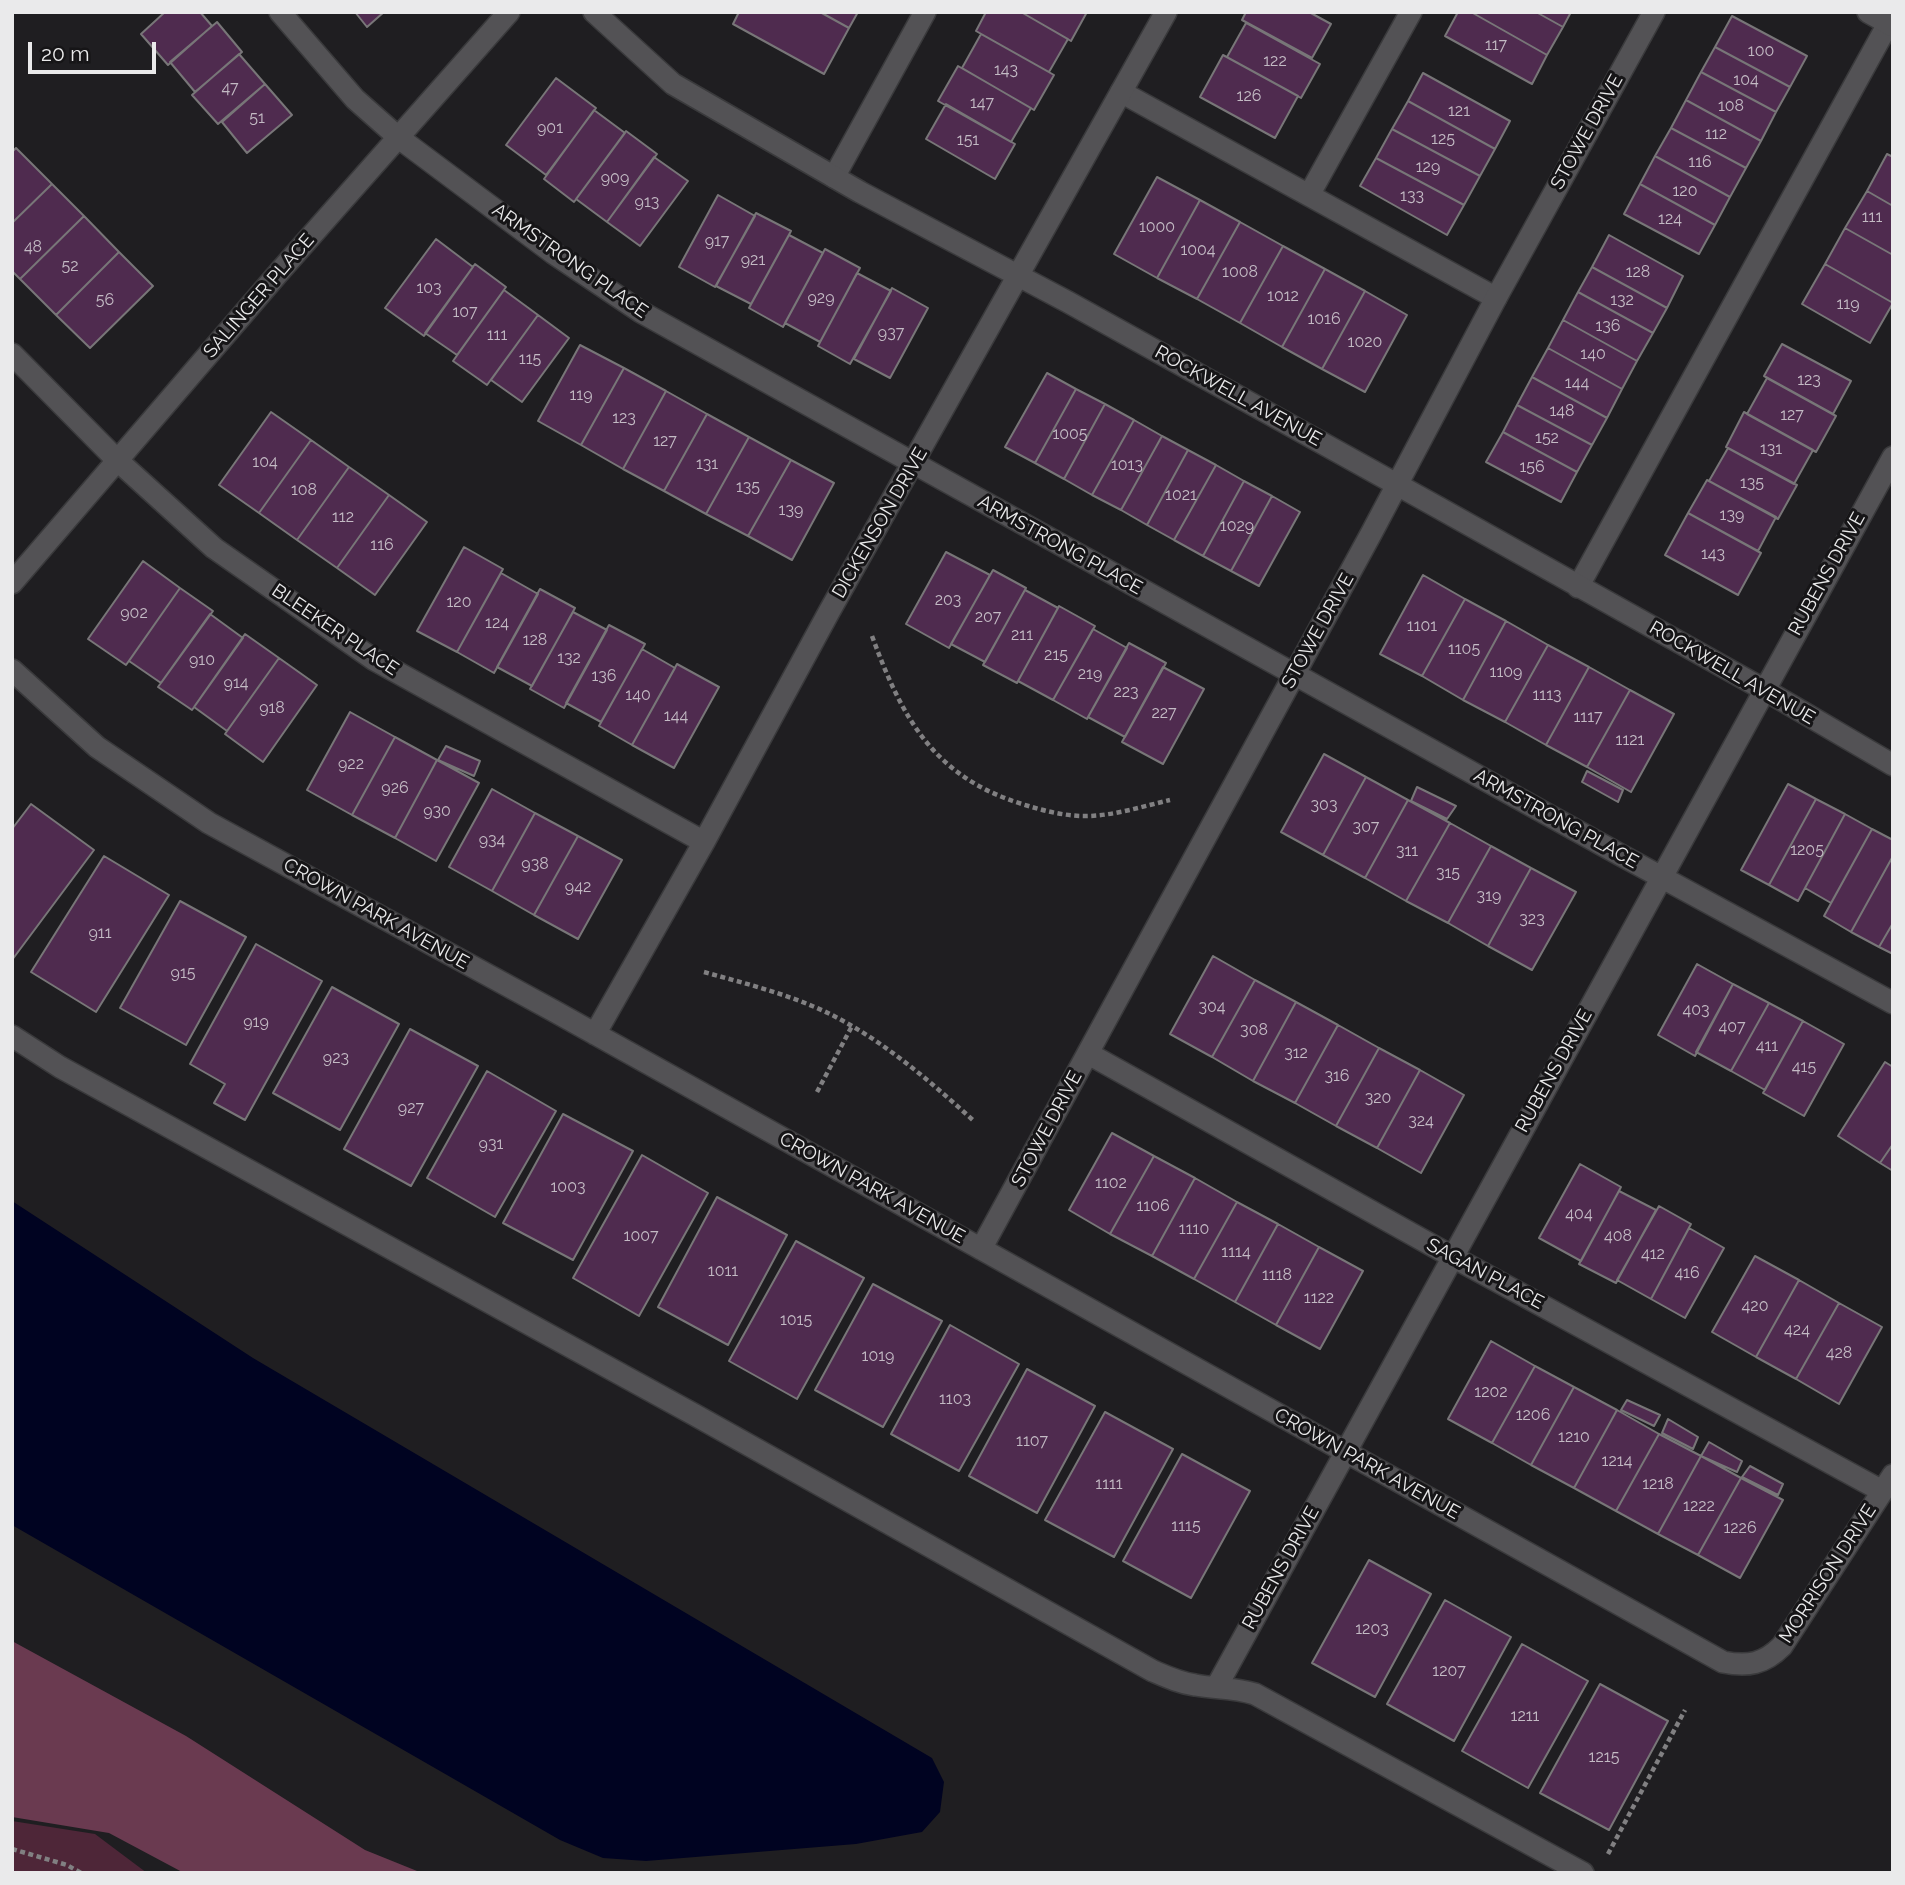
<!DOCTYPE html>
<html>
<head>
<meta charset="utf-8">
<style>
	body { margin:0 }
	#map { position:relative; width:1905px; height:1885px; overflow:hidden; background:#1f1e21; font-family:Raleway,sans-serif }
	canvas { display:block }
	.frame { position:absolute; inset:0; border:14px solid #eaeaeb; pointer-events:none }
	.scale { position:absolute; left:28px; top:42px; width:128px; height:32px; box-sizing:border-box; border:4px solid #eaeaeb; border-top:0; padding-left:9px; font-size:21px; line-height:24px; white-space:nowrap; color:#eaeaeb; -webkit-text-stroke:5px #161517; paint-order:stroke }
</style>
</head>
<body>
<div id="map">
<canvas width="1905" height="1885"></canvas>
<div class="frame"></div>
<div class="scale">20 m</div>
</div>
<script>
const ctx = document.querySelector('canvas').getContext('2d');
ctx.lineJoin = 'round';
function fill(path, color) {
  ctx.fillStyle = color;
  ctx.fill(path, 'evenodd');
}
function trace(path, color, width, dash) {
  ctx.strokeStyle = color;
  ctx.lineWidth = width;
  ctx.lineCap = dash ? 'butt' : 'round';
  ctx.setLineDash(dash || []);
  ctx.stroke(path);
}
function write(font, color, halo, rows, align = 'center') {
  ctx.font = font + ' Raleway,sans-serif';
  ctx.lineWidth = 6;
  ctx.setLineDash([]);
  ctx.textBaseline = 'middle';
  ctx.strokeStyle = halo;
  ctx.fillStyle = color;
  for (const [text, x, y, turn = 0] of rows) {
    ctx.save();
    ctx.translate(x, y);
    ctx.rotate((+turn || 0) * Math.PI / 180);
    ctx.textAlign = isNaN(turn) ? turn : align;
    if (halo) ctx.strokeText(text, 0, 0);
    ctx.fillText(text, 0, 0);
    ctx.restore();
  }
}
const green = new Path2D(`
	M 12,1821 L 95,1834 L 147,1873 L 12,1873 Z`);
const forest = new Path2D(`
	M 12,1641 L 186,1736 L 365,1850 L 422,1873 L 184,1873 L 109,1833 L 12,1817 Z`);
const water = new Path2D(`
	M 12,1201 L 253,1358 L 932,1758 L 944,1782 L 940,1812 L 922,1832 L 856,1844 L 646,1861 L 603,1858 L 560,1840 L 12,1525 Z`);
const building = new Path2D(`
	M 165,12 L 200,12 L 212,26 L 168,65 L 141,34 Z
	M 355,12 L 384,12 L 367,27 Z
	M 739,12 L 820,12 L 849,28 L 824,74 L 733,24 Z
	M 820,12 L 858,12 L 849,28 Z
	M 986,12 L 1021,12 L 1068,39 L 1049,72 L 976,31 Z
	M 1021,12 L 1087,12 L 1071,41 Z
	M 1246,12 L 1309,12 L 1331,24 L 1312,58 L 1242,20 Z
	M 1458,12 L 1471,12 L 1547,55 L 1532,84 L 1445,36 Z
	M 1471,12 L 1536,12 L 1563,27 L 1547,55 Z
	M 1536,12 L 1571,12 L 1563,27 Z
	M 1732,16 L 1807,56 L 1790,87 L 1715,47 Z
	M 217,22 L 242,52 L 195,92 L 170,62 Z
	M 1246,23 L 1320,64 L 1301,98 L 1227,57 Z
	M 981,34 L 1054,75 L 1034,110 L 962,68 Z
	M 1715,47 L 1790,87 L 1776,112 L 1701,72 Z
	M 239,54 L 265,84 L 218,124 L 192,95 Z
	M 1223,55 L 1298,96 L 1275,138 L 1200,97 Z
	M 958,66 L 1031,108 L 1011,142 L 938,101 Z
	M 1701,72 L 1776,112 L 1761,141 L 1686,100 Z
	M 1423,73 L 1510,121 L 1495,149 L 1408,101 Z
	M 556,78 L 596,108 L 546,175 L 506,145 Z
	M 265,84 L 292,115 L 247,153 L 222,122 Z
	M 1686,100 L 1761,141 L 1746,168 L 1671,128 Z
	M 1408,101 L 1495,149 L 1480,176 L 1392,129 Z
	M 946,104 L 1015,144 L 995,179 L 926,139 Z
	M 594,110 L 625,133 L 574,202 L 544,179 Z
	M 1671,128 L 1746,168 L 1730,197 L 1655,156 Z
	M 1392,129 L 1480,176 L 1464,205 L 1376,158 Z
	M 626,131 L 657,154 L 607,222 L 576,199 Z
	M 16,148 L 52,184 L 12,223 L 12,152 Z
	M 1887,154 L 1893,157 L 1893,206 L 1867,191 Z
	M 1655,156 L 1730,197 L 1715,225 L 1640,184 Z
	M 654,157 L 688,181 L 640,246 L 607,222 Z
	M 1376,158 L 1464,205 L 1447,235 L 1360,186 Z
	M 1157,177 L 1200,200 L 1157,278 L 1114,254 Z
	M 52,184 L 84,216 L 20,279 L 12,271 L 12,223 Z
	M 1640,184 L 1715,225 L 1699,254 L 1624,214 Z
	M 1867,191 L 1893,206 L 1893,255 L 1845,228 Z
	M 718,195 L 755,216 L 715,287 L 679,267 Z
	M 1200,200 L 1240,222 L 1197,299 L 1157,278 Z
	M 756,213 L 791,231 L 751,304 L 716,286 Z
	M 84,216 L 119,252 L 56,315 L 20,279 Z
	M 1240,222 L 1283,246 L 1240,323 L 1197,299 Z
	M 1845,228 L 1893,255 L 1893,303 L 1825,264 Z
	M 789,235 L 823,253 L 783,327 L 749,308 Z
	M 1609,235 L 1683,276 L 1667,308 L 1592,267 Z
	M 436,239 L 473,267 L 424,336 L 385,308 Z
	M 1283,246 L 1325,269 L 1282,347 L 1240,323 Z
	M 825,249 L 860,268 L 820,342 L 785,323 Z
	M 119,252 L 153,286 L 90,348 L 56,315 Z
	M 475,264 L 506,287 L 457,355 L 425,333 Z
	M 1825,264 L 1893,303 L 1870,343 L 1802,304 Z
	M 1592,267 L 1667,308 L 1653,333 L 1578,292 Z
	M 1325,269 L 1365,291 L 1322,369 L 1282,347 Z
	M 857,273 L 891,291 L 850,364 L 818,346 Z
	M 892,288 L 928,308 L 890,378 L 854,359 Z
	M 504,290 L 538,315 L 487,385 L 453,361 Z
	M 1365,291 L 1407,315 L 1365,392 L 1322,369 Z
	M 1578,292 L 1653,333 L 1637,361 L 1563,320 Z
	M 538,315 L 569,338 L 522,402 L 491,380 Z
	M 1563,320 L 1637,361 L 1622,389 L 1548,348 Z
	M 1782,344 L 1851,381 L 1833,414 L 1764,376 Z
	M 580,345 L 624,368 L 581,445 L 538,421 Z
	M 1548,348 L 1622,389 L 1607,418 L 1532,377 Z
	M 624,368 L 666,391 L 623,469 L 581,445 Z
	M 1047,373 L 1076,389 L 1035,463 L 1005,447 Z
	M 1532,377 L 1607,418 L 1592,445 L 1517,405 Z
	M 1767,378 L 1836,416 L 1816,452 L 1747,414 Z
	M 1076,389 L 1105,404 L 1064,479 L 1035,463 Z
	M 666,391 L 707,414 L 664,491 L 623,469 Z
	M 1105,404 L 1134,420 L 1092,495 L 1064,479 Z
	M 1517,405 L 1592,445 L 1577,472 L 1503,432 Z
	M 271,412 L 311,440 L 259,513 L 219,485 Z
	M 1744,412 L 1813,450 L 1794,484 L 1726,447 Z
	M 707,414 L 749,437 L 706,514 L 664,491 Z
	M 1134,420 L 1162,436 L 1121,510 L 1092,495 Z
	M 1503,432 L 1577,472 L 1561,502 L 1486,462 Z
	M 1162,436 L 1188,450 L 1147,525 L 1121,510 Z
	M 749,437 L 791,460 L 748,536 L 706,514 Z
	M 311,440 L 349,467 L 297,540 L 259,513 Z
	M 1728,448 L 1797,485 L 1778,519 L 1709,481 Z
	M 1188,450 L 1216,465 L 1174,540 L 1147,525 Z
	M 791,460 L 834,483 L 792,560 L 748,536 Z
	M 1216,465 L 1244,481 L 1203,556 L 1174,540 Z
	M 349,467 L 389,495 L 337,568 L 297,540 Z
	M 1707,480 L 1776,517 L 1758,551 L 1688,513 Z
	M 1244,481 L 1272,496 L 1231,571 L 1203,556 Z
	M 389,495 L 427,522 L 375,595 L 337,568 Z
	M 1272,496 L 1300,512 L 1259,586 L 1231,571 Z
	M 1688,513 L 1761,553 L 1738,595 L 1665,555 Z
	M 464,547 L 503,569 L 457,652 L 417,631 Z
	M 946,552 L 990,575 L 949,648 L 906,624 Z
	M 143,561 L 180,588 L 126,665 L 88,639 Z
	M 993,570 L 1026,588 L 985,662 L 951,644 Z
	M 501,573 L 538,594 L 494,673 L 457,652 Z
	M 1423,575 L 1465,599 L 1422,676 L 1380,654 Z
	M 180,588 L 213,611 L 161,683 L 129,661 Z
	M 540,589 L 575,608 L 532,686 L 497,667 Z
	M 1025,590 L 1058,608 L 1017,683 L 983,665 Z
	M 1465,599 L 1506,621 L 1463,700 L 1422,676 Z
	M 1059,606 L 1095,626 L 1053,700 L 1018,681 Z
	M 573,612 L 607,630 L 564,708 L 530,689 Z
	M 210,614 L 243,638 L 192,710 L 158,687 Z
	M 1506,621 L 1548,645 L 1505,722 L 1463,700 Z
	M 609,625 L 645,644 L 601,722 L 566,703 Z
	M 1093,629 L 1127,648 L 1087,719 L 1053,700 Z
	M 245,634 L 279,658 L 227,731 L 194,707 Z
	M 1129,643 L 1166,663 L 1125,737 L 1088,717 Z
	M 1548,645 L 1589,667 L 1546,745 L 1505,722 Z
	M 642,649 L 675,668 L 632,745 L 599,726 Z
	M 279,658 L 317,685 L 263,762 L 225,734 Z
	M 677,664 L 719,687 L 674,768 L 632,745 Z
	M 1163,667 L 1204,689 L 1163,764 L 1122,742 Z
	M 1589,667 L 1630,690 L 1587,767 L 1546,745 Z
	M 1630,690 L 1674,714 L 1631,792 L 1587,767 Z
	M 350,712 L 395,737 L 352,815 L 307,790 Z
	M 395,737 L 437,760 L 395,838 L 352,815 Z
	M 446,746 L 480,761 L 474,776 L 438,760 Z
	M 1324,754 L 1366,777 L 1323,855 L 1281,832 Z
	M 437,760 L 479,783 L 436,861 L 395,838 Z
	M 1587,771 L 1623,790 L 1618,802 L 1582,782 Z
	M 1366,777 L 1408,800 L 1365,878 L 1323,855 Z
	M 1788,784 L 1816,799 L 1769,885 L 1741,870 Z
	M 1417,787 L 1456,806 L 1447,819 L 1411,801 Z
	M 492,789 L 535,813 L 492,891 L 449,867 Z
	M 1816,799 L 1845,814 L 1798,901 L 1769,885 Z
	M 1408,800 L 1450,823 L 1406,901 L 1365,878 Z
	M 31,804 L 94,850 L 12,960 L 12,829 Z
	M 535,813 L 578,836 L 534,915 L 492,891 Z
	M 1845,814 L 1872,829 L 1831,903 L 1805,888 Z
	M 1450,823 L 1491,846 L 1448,923 L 1406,901 Z
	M 1872,829 L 1893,840 L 1893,856 L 1851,932 L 1824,916 Z
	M 578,836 L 622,860 L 578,939 L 534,915 Z
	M 1491,846 L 1531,868 L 1488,946 L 1448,923 Z
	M 104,856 L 169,895 L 96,1012 L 31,972 Z
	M 1893,856 L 1893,923 L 1879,947 L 1851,932 Z
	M 1531,868 L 1576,892 L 1532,970 L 1488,946 Z
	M 180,901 L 246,937 L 186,1045 L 120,1008 Z
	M 1893,923 L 1893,954 L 1879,947 Z
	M 256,944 L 322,981 L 245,1120 L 214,1103 L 225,1084 L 190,1064 Z
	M 1213,956 L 1255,980 L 1212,1057 L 1170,1034 Z
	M 1697,964 L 1733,984 L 1695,1056 L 1658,1035 Z
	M 1255,980 L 1296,1002 L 1253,1081 L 1212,1057 Z
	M 1733,984 L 1769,1003 L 1731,1071 L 1696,1052 Z
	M 332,987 L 399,1024 L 340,1130 L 273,1093 Z
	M 1296,1002 L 1338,1025 L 1295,1103 L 1253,1081 Z
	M 1769,1003 L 1803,1021 L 1765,1090 L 1731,1071 Z
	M 1803,1021 L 1844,1044 L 1804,1116 L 1763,1093 Z
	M 1338,1025 L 1379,1048 L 1336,1126 L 1295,1103 Z
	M 410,1029 L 478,1066 L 411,1186 L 344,1149 Z
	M 1379,1048 L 1420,1070 L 1377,1148 L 1336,1126 Z
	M 1885,1062 L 1893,1067 L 1893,1144 L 1880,1163 L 1838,1136 Z
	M 1420,1070 L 1464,1095 L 1421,1173 L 1377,1148 Z
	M 487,1071 L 556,1111 L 495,1217 L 427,1178 Z
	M 563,1114 L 633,1151 L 573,1260 L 503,1223 Z
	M 1112,1133 L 1154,1156 L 1110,1234 L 1069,1210 Z
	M 1893,1144 L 1893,1171 L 1880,1163 Z
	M 642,1155 L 708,1193 L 639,1316 L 573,1278 Z
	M 1154,1156 L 1195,1178 L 1152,1256 L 1110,1234 Z
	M 1580,1164 L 1621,1187 L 1581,1261 L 1539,1238 Z
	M 1195,1178 L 1237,1202 L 1194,1279 L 1152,1256 Z
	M 1619,1191 L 1656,1210 L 1616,1283 L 1579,1264 Z
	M 717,1197 L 787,1235 L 728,1345 L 658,1307 Z
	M 1237,1202 L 1278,1224 L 1235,1302 L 1194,1279 Z
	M 1659,1206 L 1691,1224 L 1651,1299 L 1617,1280 Z
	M 1278,1224 L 1319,1247 L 1276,1325 L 1235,1302 Z
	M 1689,1228 L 1724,1248 L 1685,1318 L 1651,1299 Z
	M 796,1241 L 864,1278 L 797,1399 L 729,1361 Z
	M 1319,1247 L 1363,1271 L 1320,1349 L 1276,1325 Z
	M 1755,1256 L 1799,1280 L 1756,1357 L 1712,1332 Z
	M 1799,1280 L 1839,1303 L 1796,1379 L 1756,1357 Z
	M 873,1284 L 942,1321 L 883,1427 L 815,1390 Z
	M 1839,1303 L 1882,1327 L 1839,1404 L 1796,1379 Z
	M 950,1325 L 1019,1364 L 959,1471 L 891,1434 Z
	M 1491,1341 L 1535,1366 L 1492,1443 L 1448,1419 Z
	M 1535,1366 L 1574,1387 L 1531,1465 L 1492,1443 Z
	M 1027,1369 L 1095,1406 L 1037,1513 L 969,1476 Z
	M 1574,1387 L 1617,1410 L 1574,1488 L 1531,1465 Z
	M 1627,1400 L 1660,1415 L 1654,1426 L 1621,1410 Z
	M 1617,1410 L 1659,1434 L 1616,1511 L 1574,1488 Z
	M 1105,1412 L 1173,1449 L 1114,1557 L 1045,1520 Z
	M 1668,1419 L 1698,1437 L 1693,1449 L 1662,1433 Z
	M 1659,1434 L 1701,1456 L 1658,1534 L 1616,1511 Z
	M 1709,1442 L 1742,1461 L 1737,1472 L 1701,1456 Z
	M 1182,1454 L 1250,1491 L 1191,1598 L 1123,1561 Z
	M 1701,1456 L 1741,1478 L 1698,1555 L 1658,1534 Z
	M 1750,1466 L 1783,1484 L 1778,1495 L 1742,1477 Z
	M 1741,1478 L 1783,1500 L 1740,1578 L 1698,1555 Z
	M 1369,1560 L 1431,1594 L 1375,1697 L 1312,1663 Z
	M 1445,1600 L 1511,1637 L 1454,1741 L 1387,1704 Z
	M 1522,1644 L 1588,1681 L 1528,1788 L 1462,1751 Z
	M 1600,1684 L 1668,1721 L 1609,1830 L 1540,1793 Z`);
const path = new Path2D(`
	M 872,636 C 902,718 934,777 1022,804 C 1041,810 1060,815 1080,816 C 1110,817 1140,807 1170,800
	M 704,972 C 747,984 792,995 832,1015 C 885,1042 931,1082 975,1122
	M 817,1092 L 852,1026
	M 12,1849 L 67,1865 L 81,1873
	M 1608,1854 L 1685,1710`);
const lane = new Path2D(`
	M 1121,92 L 1496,298
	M 834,177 L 925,12
	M 1309,195 L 1411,12
	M 1578,587 L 1888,24`);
const street = new Path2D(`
	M 280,12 L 355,99 L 399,138 L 553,253 L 641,312 L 1617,853 L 1893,1003
	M 594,12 L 673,84 L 860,192 L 1068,302 L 1441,509 L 1763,689 L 1893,765
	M 1868,12 L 1893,26
	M 12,354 L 117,460 L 214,548 L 373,659 L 704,842
	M 12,583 L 281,270 L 509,12
	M 12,670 L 97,747 L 209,823 L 554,1011 L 1723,1662 C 1748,1667 1764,1664 1782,1646 L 1893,1475
	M 595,1034 L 704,842 L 829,612 L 1166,12
	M 12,1036 L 60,1067 L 695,1415 L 1153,1671 C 1167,1677 1180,1683 1195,1685 C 1217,1689 1232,1687 1255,1694 L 1583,1873
	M 1089,1054 L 1453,1257 L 1882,1491
	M 981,1249 L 1372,532 L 1496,298 L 1654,12
	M 1217,1686 L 1893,457`);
const numberNames = [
	["117",1496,45],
	["100",1761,51],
	["122",1275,61],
	["143",1006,70],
	["104",1746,80],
	["47",230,88],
	["126",1249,96],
	["147",982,103],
	["108",1731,106],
	["121",1459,111],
	["51",257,118],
	["901",550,128],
	["112",1716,134],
	["125",1443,139],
	["151",968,140],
	["116",1700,162],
	["129",1428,167],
	["909",615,178],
	["120",1685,191],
	["133",1412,196],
	["913",647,202],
	["111",1872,217],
	["124",1670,219],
	["1000",1157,227],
	["917",717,241],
	["48",33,247],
	["1004",1198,250],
	["921",753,260],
	["52",70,266],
	["1008",1240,272],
	["128",1638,272],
	["103",429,288],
	["1012",1283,296],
	["929",821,298],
	["56",105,300],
	["132",1622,300],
	["119",1848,304],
	["107",465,312],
	["1016",1324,319],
	["136",1608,326],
	["937",891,333],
	["111",497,335],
	["1020",1365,342],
	["140",1593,354],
	["115",530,359],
	["123",1809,380],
	["144",1577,383],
	["119",581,395],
	["148",1562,411],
	["127",1792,415],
	["123",624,418],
	["1005",1070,434],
	["152",1547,438],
	["127",665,441],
	["131",1771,449],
	["104",265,462],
	["131",707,464],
	["1013",1127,465],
	["156",1532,467],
	["135",1752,483],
	["135",748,487],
	["108",304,490],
	["1021",1181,495],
	["139",791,510],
	["139",1732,515],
	["112",343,517],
	["1029",1237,526],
	["116",382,545],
	["143",1713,554],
	["203",948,600],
	["120",459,602],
	["902",134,613],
	["207",988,617],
	["124",497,623],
	["1101",1422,626],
	["211",1022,635],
	["128",535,640],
	["1105",1464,649],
	["215",1056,655],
	["132",569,658],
	["910",202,660],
	["1109",1506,672],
	["219",1090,674],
	["136",604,676],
	["914",236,683],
	["223",1126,692],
	["140",638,695],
	["1113",1547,695],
	["918",272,708],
	["227",1164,713],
	["144",676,716],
	["1117",1588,717],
	["1121",1630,740],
	["922",351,764],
	["926",395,788],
	["303",1324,805],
	["930",437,811],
	["307",1366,827],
	["934",492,840],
	["1205",1807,850],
	["311",1407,851],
	["938",535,864],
	["315",1448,873],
	["942",578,887],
	["319",1489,896],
	["323",1532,919],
	["911",100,933],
	["915",183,973],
	["304",1212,1007],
	["403",1696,1010],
	["919",256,1022],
	["407",1732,1027],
	["308",1254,1030],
	["411",1767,1046],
	["312",1296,1053],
	["923",336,1058],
	["415",1804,1067],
	["316",1337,1076],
	["320",1378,1098],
	["927",411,1108],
	["324",1421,1121],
	["931",491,1144],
	["1102",1111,1183],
	["1003",568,1187],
	["1106",1153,1206],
	["404",1579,1214],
	["1110",1194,1229],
	["1007",641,1236],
	["408",1618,1236],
	["1114",1236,1252],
	["412",1653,1254],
	["1011",723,1271],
	["416",1687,1273],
	["1118",1277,1275],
	["1122",1319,1298],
	["420",1755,1306],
	["1015",796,1320],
	["424",1797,1330],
	["428",1839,1353],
	["1019",878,1356],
	["1202",1491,1392],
	["1103",955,1399],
	["1206",1533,1415],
	["1210",1574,1437],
	["1107",1032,1441],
	["1214",1617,1461],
	["1111",1109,1484],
	["1218",1658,1484],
	["1222",1699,1506],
	["1115",1186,1526],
	["1226",1740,1528],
	["1203",1372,1629],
	["1207",1449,1671],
	["1211",1525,1716],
	["1215",1604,1757]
];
const streetNames = [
	["STOWE DRIVE",1587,132,-61],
	["ARMSTRONG PLACE",570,261,35],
	["SALINGER PLACE",259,296,-49],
	["ROCKWELL AVENUE",1238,396,29],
	["DICKENSON DRIVE",880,523,-60],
	["ARMSTRONG PLACE",1060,545,29],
	["RUBENS DRIVE",1827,574,-61],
	["BLEEKER PLACE",335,630,34],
	["STOWE DRIVE",1318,631,-61],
	["ROCKWELL AVENUE",1732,673,30],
	["ARMSTRONG PLACE",1556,819,29],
	["CROWN PARK AVENUE",376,914,29],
	["RUBENS DRIVE",1554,1071,-61],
	["STOWE DRIVE",1047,1129,-62],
	["CROWN PARK AVENUE",872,1188,29],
	["SAGAN PLACE",1485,1274,28],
	["CROWN PARK AVENUE",1367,1464,29],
	["RUBENS DRIVE",1281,1568,-61],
	["MORRISON DRIVE",1828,1574,-57]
];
fill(green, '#4e2638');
fill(forest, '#6a3a50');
fill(water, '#000321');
fill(building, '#4f2b4f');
trace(building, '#787678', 2);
trace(lane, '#3a3a3c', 24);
trace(street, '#3a3a3c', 24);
trace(path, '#818082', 4.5, [5, 3.5]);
trace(lane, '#535255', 21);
trace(street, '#535255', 21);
write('16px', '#c3bac4', null, numberNames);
write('19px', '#eaeaeb', '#161517', streetNames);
</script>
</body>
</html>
